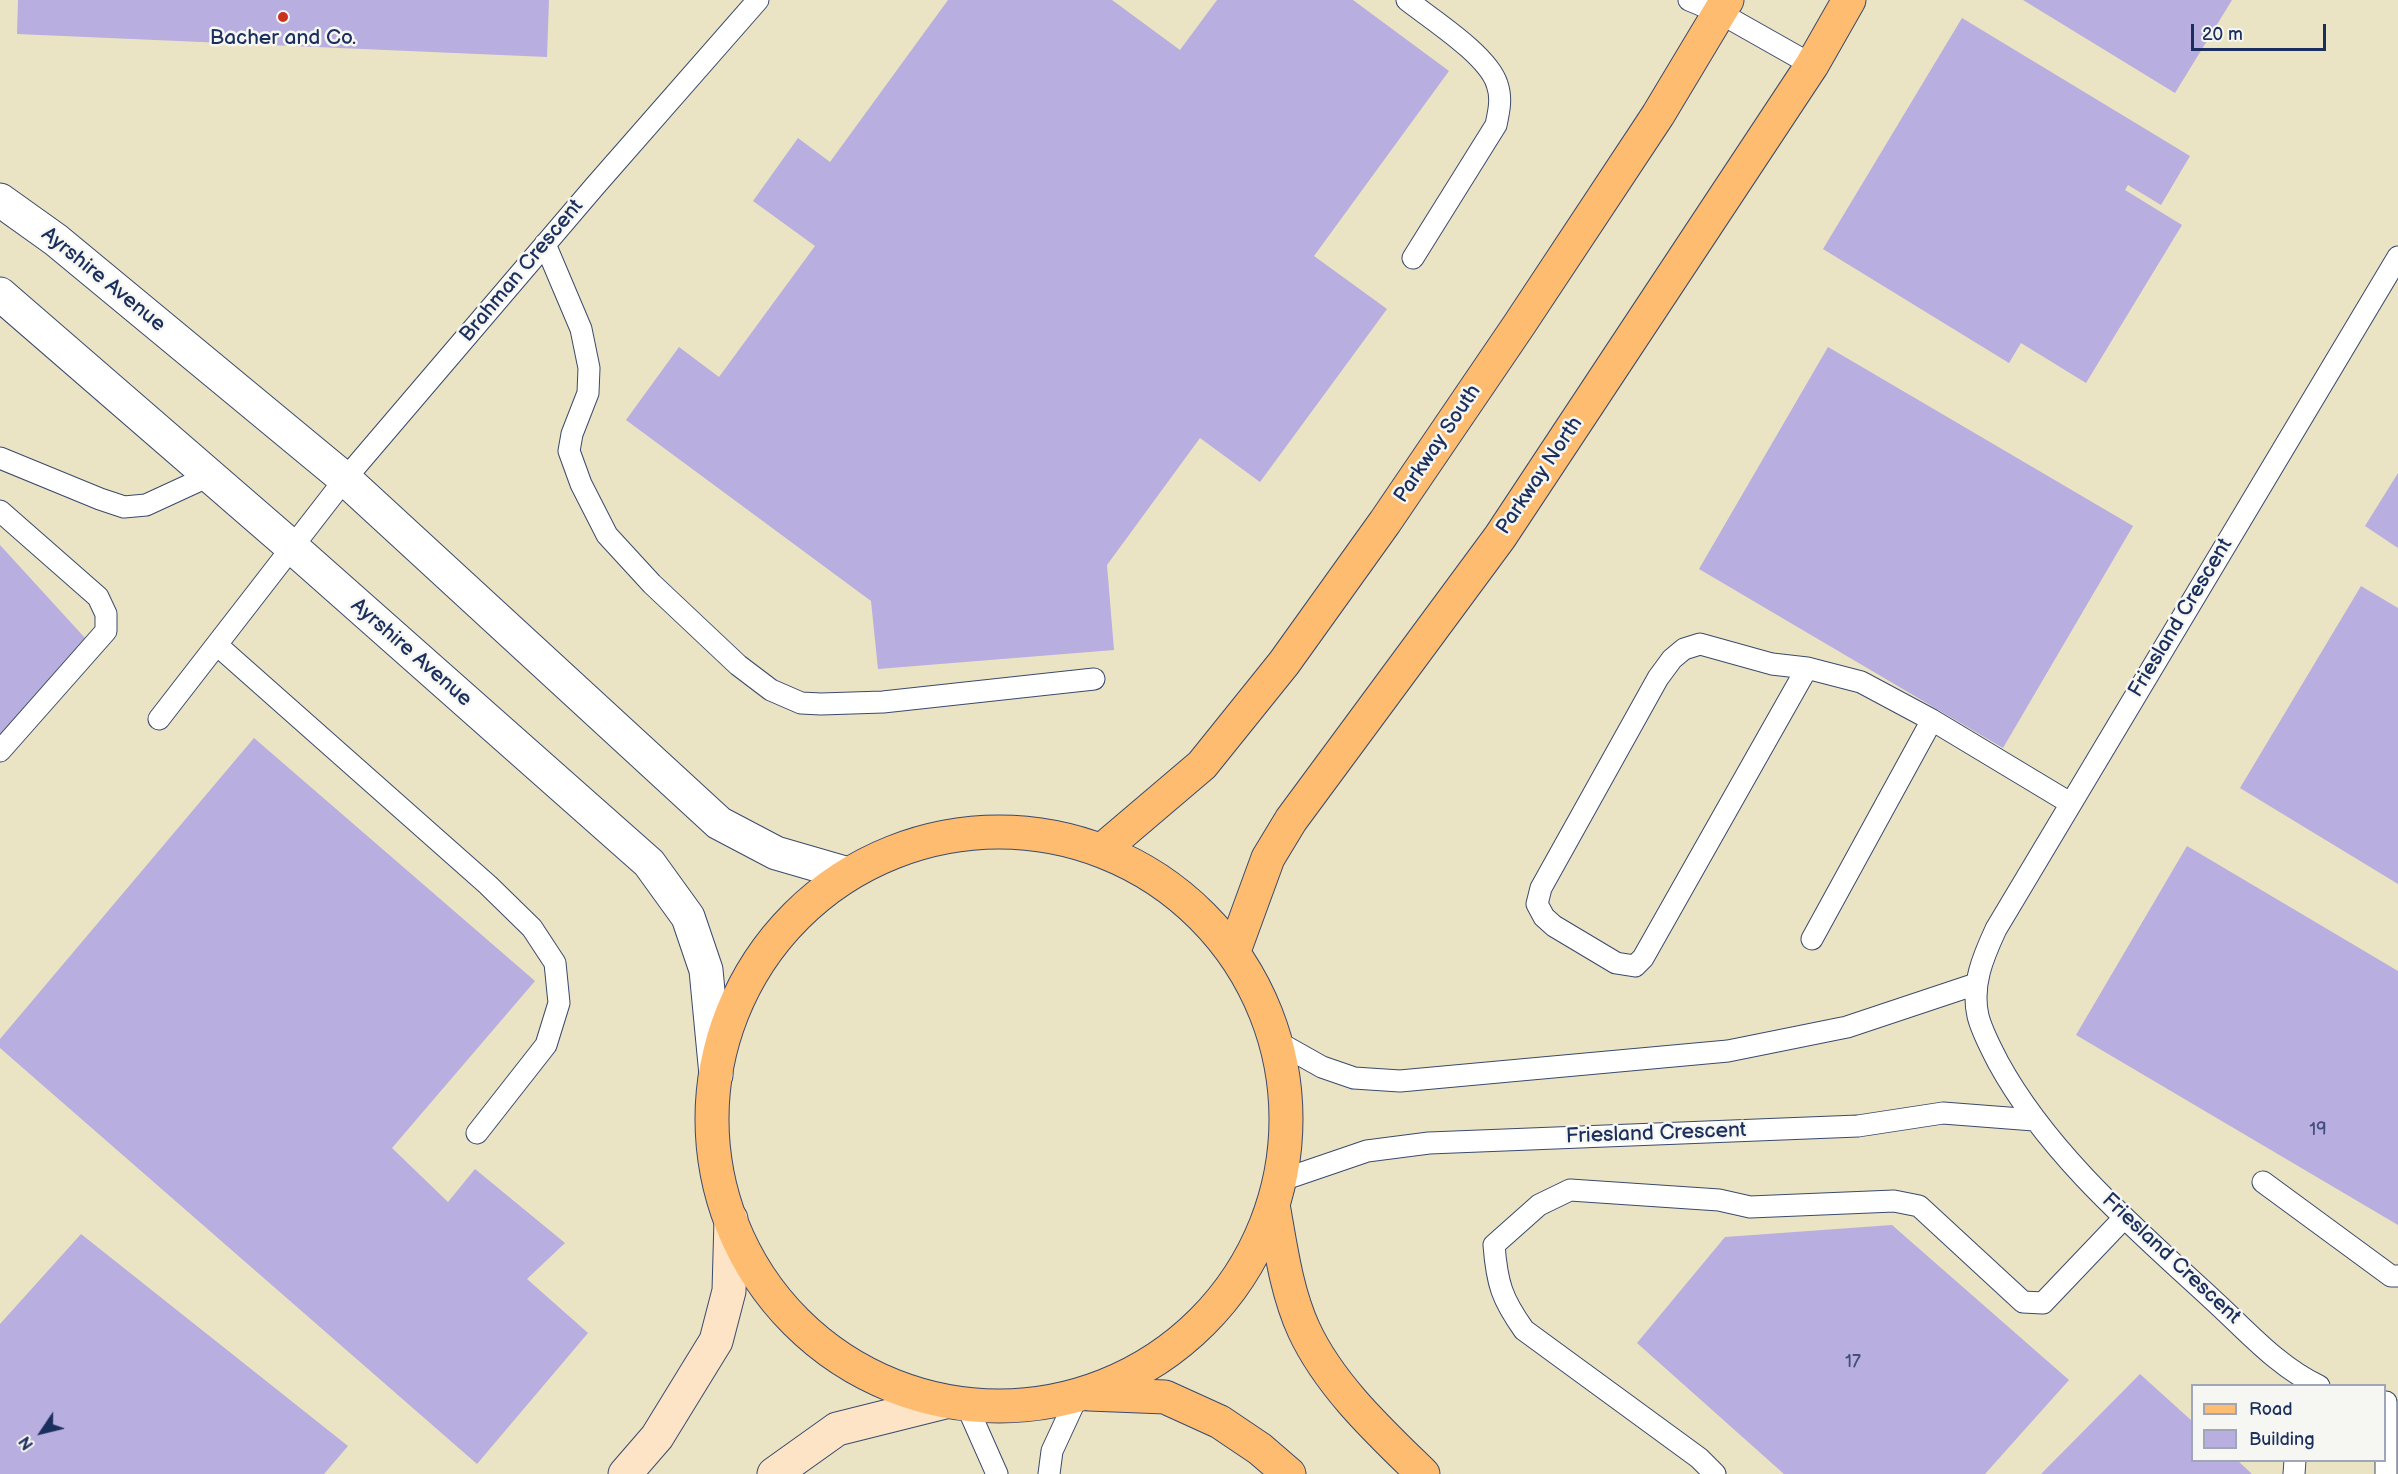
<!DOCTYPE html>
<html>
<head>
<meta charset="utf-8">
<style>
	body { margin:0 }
	#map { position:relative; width:2398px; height:1474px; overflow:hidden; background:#eae3c4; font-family:"Balsamiq Sans",sans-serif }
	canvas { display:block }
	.legend { position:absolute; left:2191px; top:1384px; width:195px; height:78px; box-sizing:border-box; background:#f6f6f2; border:2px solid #9ea6b7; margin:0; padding:8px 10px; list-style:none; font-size:18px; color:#1b2f5e }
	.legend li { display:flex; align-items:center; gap:12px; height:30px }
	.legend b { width:30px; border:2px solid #9ea6b7 }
	.north { position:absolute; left:12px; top:1402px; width:60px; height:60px; -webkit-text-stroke:4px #f6f6f2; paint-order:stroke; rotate:235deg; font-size:16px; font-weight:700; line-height:24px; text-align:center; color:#1b2f5e }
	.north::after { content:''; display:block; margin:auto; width:21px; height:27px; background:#1b2f5e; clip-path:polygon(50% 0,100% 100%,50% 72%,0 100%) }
	.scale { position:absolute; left:2191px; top:24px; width:135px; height:27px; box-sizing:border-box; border:3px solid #1b2f5e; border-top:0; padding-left:8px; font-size:18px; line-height:21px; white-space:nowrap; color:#1b2f5e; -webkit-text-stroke:4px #f6f6f2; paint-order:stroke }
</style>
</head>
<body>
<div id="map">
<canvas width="2398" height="1474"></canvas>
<ul class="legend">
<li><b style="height:8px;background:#fdbc70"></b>Road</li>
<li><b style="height:16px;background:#b8aedf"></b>Building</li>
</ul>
<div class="north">N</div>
<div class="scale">20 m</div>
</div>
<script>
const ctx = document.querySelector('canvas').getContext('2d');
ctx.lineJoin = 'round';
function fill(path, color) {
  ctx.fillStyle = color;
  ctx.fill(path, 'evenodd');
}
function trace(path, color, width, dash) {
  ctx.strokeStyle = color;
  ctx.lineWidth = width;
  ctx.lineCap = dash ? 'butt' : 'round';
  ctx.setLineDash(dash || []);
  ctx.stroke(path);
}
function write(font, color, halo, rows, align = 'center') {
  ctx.font = font + ' "Balsamiq Sans",sans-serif';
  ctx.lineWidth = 5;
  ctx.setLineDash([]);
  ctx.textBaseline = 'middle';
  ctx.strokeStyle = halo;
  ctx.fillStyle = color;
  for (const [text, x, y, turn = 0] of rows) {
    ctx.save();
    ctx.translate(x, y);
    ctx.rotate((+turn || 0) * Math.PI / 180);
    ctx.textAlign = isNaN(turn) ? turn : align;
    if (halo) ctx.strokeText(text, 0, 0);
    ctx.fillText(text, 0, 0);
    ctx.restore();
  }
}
const building = new Path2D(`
	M 18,0 L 549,0 L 547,57 L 17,34 Z
	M 948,0 L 1112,0 L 1180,50 L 1217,0 L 1353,0 L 1449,71 L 1314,256 L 1387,309 L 1260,482 L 1200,438 L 1107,565 L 1114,650 L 878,669 L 871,601 L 626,420 L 679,347 L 719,377 L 815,246 L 753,201 L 798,138 L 830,162 Z
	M 2023,0 L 2232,0 L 2175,93 Z
	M 1962,18 L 2190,156 L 2161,205 L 2128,185 L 2125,190 L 2182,225 L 2086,383 L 2021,343 L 2009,363 L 1823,249 Z
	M 1828,347 L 2133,526 L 2003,748 L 1699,569 Z
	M 2398,473 L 2398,548 L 2365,526 Z
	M 0,545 L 85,638 L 0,734 Z
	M 2361,586 L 2398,608 L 2398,884 L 2240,788 Z
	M 254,738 L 535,981 L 392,1148 L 448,1202 L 475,1169 L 565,1243 L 527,1279 L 588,1333 L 477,1464 L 0,1048 L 0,1039 Z
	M 2187,846 L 2398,971 L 2398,1225 L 2076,1035 Z
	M 1892,1225 L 2069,1380 L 1985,1474 L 1784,1474 L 1637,1343 L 1725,1237 Z
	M 81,1234 L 348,1446 L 324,1474 L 0,1474 L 0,1324 Z
	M 2140,1374 L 2192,1421 L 2192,1460 L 2237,1460 L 2252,1474 L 2041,1474 Z`);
const lane = new Path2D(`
	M 1407,0 C 1431,19 1488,55 1497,84 C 1502,98 1499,111 1496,125 L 1413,258
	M 1689,0 L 1720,13 L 1812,65
	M 545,244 L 581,329 L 589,368 L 588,393 L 572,434 L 569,451 L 581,484 L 607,535 L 652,584 L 738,665 L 771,690 L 801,703 L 821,704 L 883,702 L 1094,679
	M 0,458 L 100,499 L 124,507 L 146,505 L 209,476
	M 0,511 L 98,597 L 106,614 L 106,631 L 0,751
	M 217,645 L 488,885 L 532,928 L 555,963 L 559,1003 L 546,1045 L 477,1133
	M 1807,668 L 1643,958 L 1635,966 L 1616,963 L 1554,926 L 1544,917 L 1537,904 L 1541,888 L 1658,678 L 1672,659 L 1684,649 L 1700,644 L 1772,664 L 1807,668 L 1861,682 L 1932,720 L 2070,803
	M 159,719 L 345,479 L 595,186 L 758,0
	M 1812,939 L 1932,720
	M 1274,1040 L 1322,1067 L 1354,1078 L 1400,1081 L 1728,1051 L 1847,1027 L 1976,984
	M 1282,1180 L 1367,1151 L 1429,1143 L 1858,1126 L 1943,1113 L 2034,1120
	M 2263,1182 L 2391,1276 L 2398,1276
	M 2319,1386 C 2278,1367 2246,1330 2213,1300 C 2137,1230 2048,1154 1998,1062 C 1991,1048 1982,1032 1978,1016 C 1971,985 1983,957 1996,929 L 2398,257
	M 2386,1402 L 2386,1474
	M 966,1404 L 997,1474
	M 1049,1474 L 1052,1451 L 1077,1397
	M 1715,1474 L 1699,1458 L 1524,1330 C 1502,1299 1497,1284 1494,1245 L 1539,1205 L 1570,1190 L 1719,1200 L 1750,1207 L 1894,1201 L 1919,1206 L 2023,1302 L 2043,1303 L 2124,1218
	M 2294,1474 L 2295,1460`);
const street = new Path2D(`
	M 0,200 L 56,240 L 345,479 L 719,823 L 776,853 L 845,873
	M 0,294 L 292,547 L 649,863 L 688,917 L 706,970 L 716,1075`);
const secondary = new Path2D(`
	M 625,1474 L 657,1437 L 716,1341 L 729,1291 L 731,1219
	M 774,1474 L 837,1429 L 945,1402`);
const primary = new Path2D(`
	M712 1119a287 287 0 1 1 574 0a287 287 0 1 1-574 0Z
	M 1102,850 L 1202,765 L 1284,663 L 1385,522 L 1519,325 L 1658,115 L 1727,0
	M 1234,951 L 1268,858 L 1291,820 L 1500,537 L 1812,65 L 1849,0`);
const highway = new Path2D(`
	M 1274,1210 C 1281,1250 1287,1293 1304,1330 C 1330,1386 1380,1432 1423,1474
	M 1089,1394 L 1165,1397 L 1220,1422 L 1260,1449 L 1289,1474`);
const markers = [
	[283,17,6,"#c8321e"]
];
const numberNames = [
	["19",2318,1130],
	["17",1853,1362]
];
const poiNames = [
	["Bacher and Co.",283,39]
];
const streetNames = [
	["Brahman Crescent",522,271,-50],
	["Ayrshire Avenue",103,280,39],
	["Parkway South",1438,444,-56],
	["Parkway North",1540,476,-56],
	["Friesland Crescent",2181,618,-59],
	["Ayrshire Avenue",411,653,41],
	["Friesland Crescent",1656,1134,-2],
	["Friesland Crescent",2171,1259,43]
];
fill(building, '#b8aedf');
trace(lane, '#3a4a6d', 23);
trace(street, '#3a4a6d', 35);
trace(secondary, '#3a4a6d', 35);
trace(primary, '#3a4a6d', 35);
trace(highway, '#3a4a6d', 35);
trace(lane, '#fff', 21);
trace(street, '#fff', 33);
trace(secondary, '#fee4c6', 33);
trace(primary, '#fdbc70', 33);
trace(highway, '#fdbc70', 33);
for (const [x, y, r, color] of markers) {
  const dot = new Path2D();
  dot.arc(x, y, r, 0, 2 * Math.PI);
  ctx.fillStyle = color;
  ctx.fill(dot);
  trace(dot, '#f6f6f2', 2);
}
write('18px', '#424f7e', null, numberNames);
write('21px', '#1b2f5e', '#f6f6f2', poiNames);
write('21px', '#1b2f5e', '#f6f6f2', streetNames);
</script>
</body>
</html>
